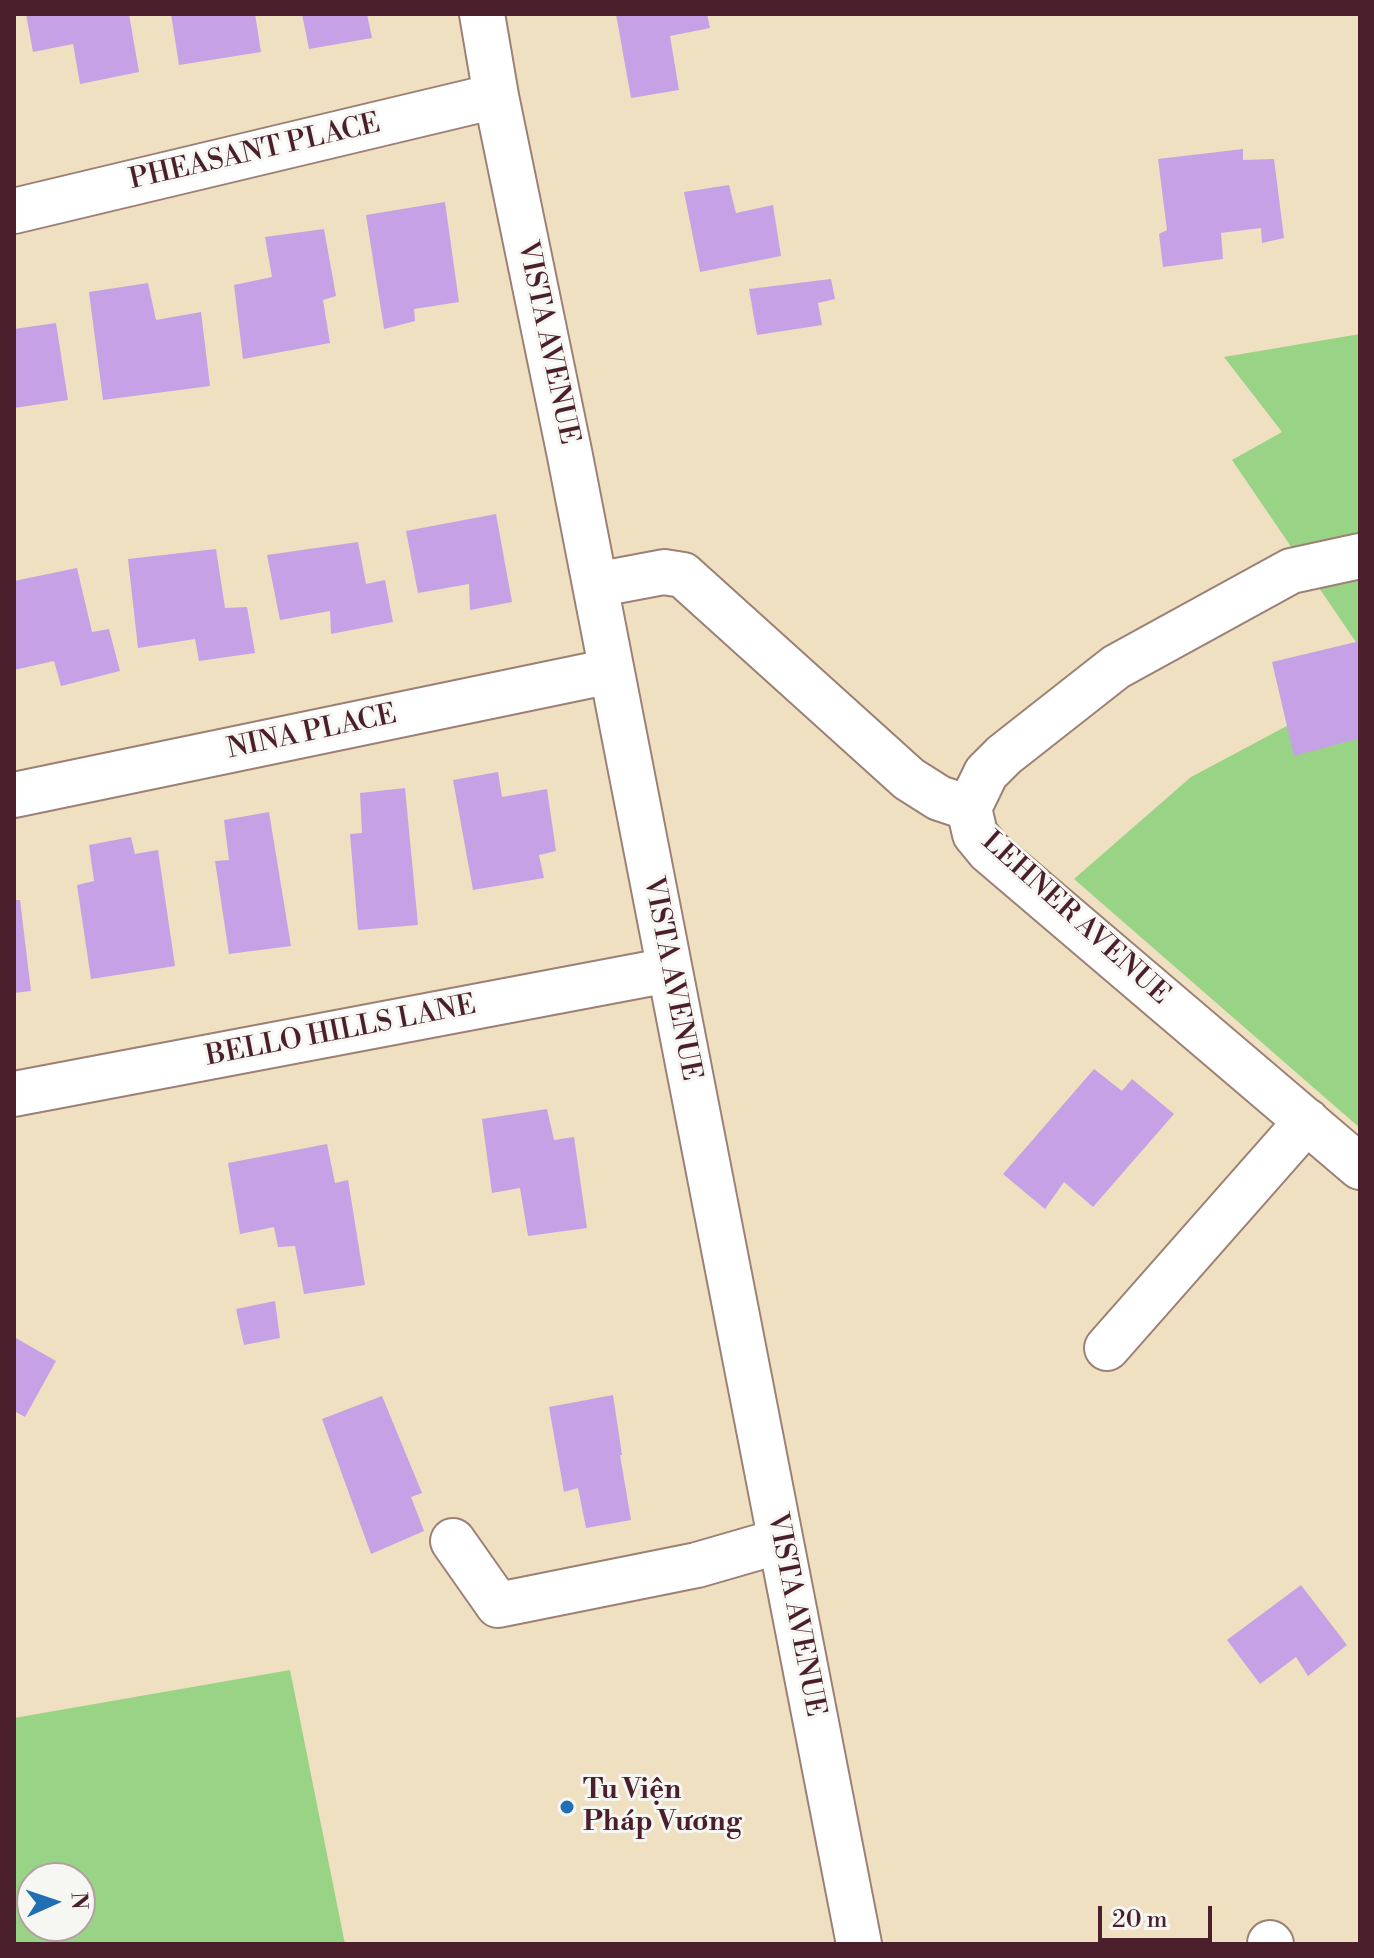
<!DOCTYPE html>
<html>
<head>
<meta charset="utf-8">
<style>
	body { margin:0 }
	#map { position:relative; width:1374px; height:1958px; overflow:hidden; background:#efe0c1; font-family:"Libre Bodoni",serif }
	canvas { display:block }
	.frame { position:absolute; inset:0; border:16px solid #4a1f2b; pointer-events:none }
	.north { position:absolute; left:16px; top:1862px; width:80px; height:80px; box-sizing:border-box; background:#f6f6f2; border:2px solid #b1a0a2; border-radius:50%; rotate:87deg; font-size:22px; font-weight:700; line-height:32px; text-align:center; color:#4a1f2b }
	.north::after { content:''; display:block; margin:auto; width:28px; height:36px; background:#1f6fb2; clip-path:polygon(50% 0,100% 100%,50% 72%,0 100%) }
	.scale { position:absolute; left:1098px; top:1906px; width:114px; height:36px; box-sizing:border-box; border:4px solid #4a1f2b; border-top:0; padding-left:10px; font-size:24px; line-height:28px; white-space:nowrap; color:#4a1f2b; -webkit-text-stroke:6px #f6f6f2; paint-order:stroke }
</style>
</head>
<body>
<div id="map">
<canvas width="1374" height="1958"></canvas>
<div class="frame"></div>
<div class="north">N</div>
<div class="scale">20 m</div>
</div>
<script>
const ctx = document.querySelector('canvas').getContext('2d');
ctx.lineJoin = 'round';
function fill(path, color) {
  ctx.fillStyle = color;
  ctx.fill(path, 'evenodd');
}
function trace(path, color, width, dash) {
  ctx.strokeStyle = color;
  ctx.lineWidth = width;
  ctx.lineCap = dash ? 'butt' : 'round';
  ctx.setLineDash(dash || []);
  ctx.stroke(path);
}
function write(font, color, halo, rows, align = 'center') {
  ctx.font = font + ' "Libre Bodoni",serif';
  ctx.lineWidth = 6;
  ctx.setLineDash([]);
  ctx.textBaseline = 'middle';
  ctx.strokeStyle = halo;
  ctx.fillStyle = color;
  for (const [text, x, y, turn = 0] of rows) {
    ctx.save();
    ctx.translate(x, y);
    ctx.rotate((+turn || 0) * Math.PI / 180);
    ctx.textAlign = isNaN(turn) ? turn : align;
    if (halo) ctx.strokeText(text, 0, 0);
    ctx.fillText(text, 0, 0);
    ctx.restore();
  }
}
const green = new Path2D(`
	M 1360,334 L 1360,648 L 1232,460 L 1282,432 L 1224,357 Z
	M 1360,687 L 1360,1128 L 1074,879 L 1191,777 Z
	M 290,1670 L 345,1944 L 14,1944 L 14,1718 ZM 32,1878 L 80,1878 L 80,1926 L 32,1926 Z`);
const building = new Path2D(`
	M 26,14 L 129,14 L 139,72 L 80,84 L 73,44 L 33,52 Z
	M 171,14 L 255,14 L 261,52 L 179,65 Z
	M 302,14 L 367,14 L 372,38 L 309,49 Z
	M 616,14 L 707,14 L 710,28 L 670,36 L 679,90 L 631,98 Z
	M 1243,149 L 1243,160 L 1274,159 L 1284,238 L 1262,243 L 1261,228 L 1221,233 L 1223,259 L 1163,267 L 1159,234 L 1167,230 L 1158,159 Z
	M 729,185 L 736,213 L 773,205 L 781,256 L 700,272 L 684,192 Z
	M 445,202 L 459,302 L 414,309 L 415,321 L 384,329 L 366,215 Z
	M 324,229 L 336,296 L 323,300 L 330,343 L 243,359 L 234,285 L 272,277 L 265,237 Z
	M 831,279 L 835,299 L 818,303 L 822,325 L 757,335 L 749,289 Z
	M 148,283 L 156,320 L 201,312 L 210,386 L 103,400 L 89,292 Z
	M 56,323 L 68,400 L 14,408 L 14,329 Z
	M 496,514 L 512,602 L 470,610 L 469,584 L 418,593 L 406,531 Z
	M 358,542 L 366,584 L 385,580 L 393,622 L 331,634 L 330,611 L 280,620 L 267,555 Z
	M 216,549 L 225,608 L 247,607 L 255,653 L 199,661 L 195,639 L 138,648 L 128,559 Z
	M 77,568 L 92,632 L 109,629 L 120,671 L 61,686 L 54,661 L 14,670 L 14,581 Z
	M 1360,641 L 1360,738 L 1294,756 L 1272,662 Z
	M 498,772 L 502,797 L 547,789 L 556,851 L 539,855 L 544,878 L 473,890 L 453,780 Z
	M 405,788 L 418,925 L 358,930 L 350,834 L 362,833 L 360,793 Z
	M 269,812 L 291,946 L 229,954 L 215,861 L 229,860 L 224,820 Z
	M 131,837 L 135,854 L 158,850 L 175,966 L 91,979 L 77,885 L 94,881 L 89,845 Z
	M 14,900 L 20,900 L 31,991 L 14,993 Z
	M 1094,1069 L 1122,1091 L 1132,1079 L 1174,1114 L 1093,1207 L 1064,1182 L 1045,1209 L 1003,1174 Z
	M 547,1109 L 554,1140 L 574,1137 L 587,1228 L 528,1236 L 520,1188 L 492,1193 L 482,1119 Z
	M 327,1144 L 335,1183 L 348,1180 L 365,1285 L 304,1294 L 295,1246 L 278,1247 L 274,1227 L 240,1234 L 228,1163 Z
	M 275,1301 L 280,1338 L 244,1345 L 236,1309 Z
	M 14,1337 L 56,1361 L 25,1417 L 14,1411 Z
	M 613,1395 L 622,1455 L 620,1455 L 631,1520 L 586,1528 L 578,1488 L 564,1492 L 549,1407 Z
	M 382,1396 L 422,1493 L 411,1497 L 424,1531 L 371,1554 L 322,1419 Z
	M 1301,1585 L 1347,1645 L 1308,1676 L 1296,1657 L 1260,1684 L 1227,1640 Z`);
const minor = new Path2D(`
	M 482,14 L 496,96 L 570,456 L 859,1944
	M 14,211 L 496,96
	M 595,585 L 664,572 L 683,575 L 909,779 L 939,798 L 969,808
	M 14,795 L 611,671
	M 969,808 L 975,834 L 989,851 L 1360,1167
	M 969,808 L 986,773 L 1004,755 L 1116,667 L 1291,571 L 1360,556
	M 14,1094 L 669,970
	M 1107,1348 L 1307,1121
	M 453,1541 L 498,1605 L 697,1565 L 780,1541
	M 1270,1943 L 1271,1944`);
const markers = [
	[567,1807,8,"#1f6fb2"]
];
const streetNames = [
	["PHEASANT PLACE",255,153,-13],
	["VISTA AVENUE",547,343,78],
	["NINA PLACE",312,733,-12],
	["LEHNER AVENUE",1075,919,42],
	["VISTA AVENUE",671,979,79],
	["BELLO HILLS LANE",341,1032,-11],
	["VISTA AVENUE",795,1615,79]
];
const poiNames = [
	["Tu Viện",583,1791],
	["Pháp Vương",583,1823]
];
fill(green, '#99d386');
fill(building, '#c7a1e5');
trace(minor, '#9c8076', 48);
trace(minor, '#fff', 44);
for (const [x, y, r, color] of markers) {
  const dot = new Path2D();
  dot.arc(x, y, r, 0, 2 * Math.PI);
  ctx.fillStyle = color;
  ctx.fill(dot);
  trace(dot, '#f6f6f2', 3);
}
write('28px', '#4a1f2b', '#f6f6f2', streetNames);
write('bold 28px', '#4a1f2b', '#f6f6f2', poiNames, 'left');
</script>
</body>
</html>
